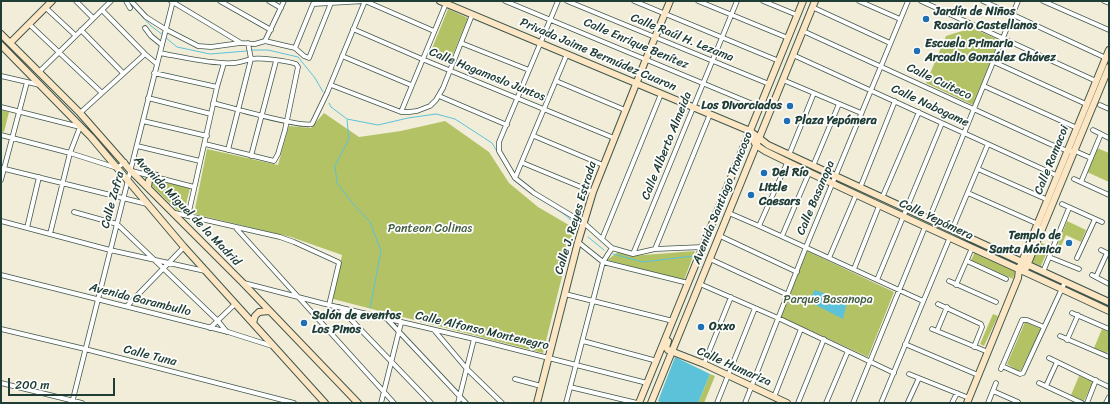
<!DOCTYPE html>
<html>
<head>
<meta charset="utf-8">
<style>
	body { margin:0 }
	#map { position:relative; width:1110px; height:404px; overflow:hidden; background:#f2edd8; font-family:Sriracha,sans-serif }
	canvas { display:block }
	.frame { position:absolute; inset:0; border:2px solid #1f3d34; pointer-events:none }
	.scale { position:absolute; left:8px; top:378px; width:107px; height:18px; box-sizing:border-box; border:2px solid #1f3d34; border-top:0; padding-left:5px; font-size:12px; line-height:14px; white-space:nowrap; color:#1f3d34; -webkit-text-stroke:3px #fff; paint-order:stroke }
</style>
</head>
<body>
<div id="map">
<canvas width="1110" height="404"></canvas>
<div class="frame"></div>
<div class="scale">200 m</div>
</div>
<script>
const ctx = document.querySelector('canvas').getContext('2d');
ctx.lineJoin = 'round';
function fill(path, color) {
  ctx.fillStyle = color;
  ctx.fill(path, 'evenodd');
}
function trace(path, color, width, dash) {
  ctx.strokeStyle = color;
  ctx.lineWidth = width;
  ctx.lineCap = dash ? 'butt' : 'round';
  ctx.setLineDash(dash || []);
  ctx.stroke(path);
}
function write(font, color, halo, rows, align = 'center') {
  ctx.font = font + ' Sriracha,sans-serif';
  ctx.lineWidth = 3.5;
  ctx.setLineDash([]);
  ctx.textBaseline = 'middle';
  ctx.strokeStyle = halo;
  ctx.fillStyle = color;
  for (const [text, x, y, turn = 0] of rows) {
    ctx.save();
    ctx.translate(x, y);
    ctx.rotate((+turn || 0) * Math.PI / 180);
    ctx.textAlign = isNaN(turn) ? turn : align;
    if (halo) ctx.strokeText(text, 0, 0);
    ctx.fillText(text, 0, 0);
    ctx.restore();
  }
}
const green = new Path2D(`
	M 448,9 L 468,18 L 449,64 L 429,56 Z
	M 972,28 L 999,40 L 973,105 L 926,83 L 946,36 Z
	M 1,110 L 9,112 L 4,132 L 1,131 Z
	M 324,113 L 359,137 L 401,131 L 445,121 L 489,152 L 509,183 L 538,207 L 574,228 L 543,353 L 333,299 L 342,255 L 291,237 L 194,214 L 207,149 L 278,165 L 289,126 L 311,128 Z
	M 1097,148 L 1109,153 L 1109,182 L 1087,172 Z
	M 153,179 L 190,188 L 184,212 L 179,212 L 151,185 L 150,180 Z
	M 1067,221 L 1086,230 L 1081,242 L 1066,235 L 1061,246 L 1058,244 Z
	M 1040,242 L 1049,247 L 1041,266 L 1032,262 Z
	M 695,251 L 684,280 L 607,260 L 618,252 L 631,256 Z
	M 807,251 L 894,292 L 868,357 L 781,317 Z
	M 975,252 L 1015,271 L 1013,279 L 971,260 Z
	M 993,314 L 998,316 L 984,346 L 980,344 Z
	M 1025,322 L 1041,329 L 1020,372 L 1007,364 Z
	M 1102,329 L 1109,332 L 1109,348 L 1107,353 L 1105,353 L 1094,348 Z
	M 710,374 L 715,376 L 704,403 L 698,403 Z
	M 1079,376 L 1093,382 L 1084,401 L 1071,395 Z`);
const water = new Path2D(`
	M 815,290 L 847,302 L 843,319 L 808,301 Z
	M 675,357 L 710,374 L 698,403 L 662,403 L 658,401 Z`);
const stream = new Path2D(`
	M 132,5 L 151,26 L 163,35
	M 165,37 L 177,47 L 210,54 L 247,51
	M 251,50 L 268,50 L 298,57 L 315,78 L 323,92
	M 329,103 L 331,107 L 347,119 L 378,125 L 408,118 L 436,114 L 455,119 L 492,143 L 512,176
	M 347,120 L 349,139 L 335,166 L 337,183 L 354,205 L 370,222 L 381,251 L 370,308
	M 526,189 C 541,203 564,209 576,226
	M 588,237 L 604,250
	M 613,254 L 643,262 L 693,256`);
const street = new Path2D(`
	M 76,1 L 93,18
	M 126,1 L 130,8
	M 131,1 L 146,17 L 165,29 L 198,46 L 211,47 L 240,43
	M 171,1 L 241,43 L 255,44 L 265,41 L 284,1
	M 220,1 L 271,30
	M 269,1 L 281,8
	M 505,1 L 760,107
	M 558,1 L 499,142 L 499,151 L 515,178 L 534,193 L 584,223 L 612,248 L 633,254 L 655,249 L 703,247
	M 567,1 L 769,84
	M 634,1 L 779,61
	M 698,1 L 788,38
	M 763,1 L 797,15
	M 859,1 L 900,19
	M 921,1 L 1096,81
	M 983,1 L 1106,58
	M 1043,1 L 1109,30
	M 1104,1 L 1109,3
	M 812,7 L 890,43
	M 46,8 L 75,35
	M 102,10 L 145,54 L 157,64
	M 29,24 L 101,92
	M 145,28 L 151,36 L 162,45
	M 353,29 L 422,59 L 614,138
	M 81,30 L 123,73
	M 803,31 L 1050,144 L 1068,151 L 1075,151 L 1091,158
	M 265,41 L 295,48 L 304,56 L 309,58 L 331,3
	M 461,43 L 529,70
	M 295,48 L 313,4 L 365,1 L 434,31
	M 160,53 C 181,57 202,62 224,63 C 235,64 240,62 251,59 C 259,57 288,61 296,64 L 298,67 L 285,130 L 278,154 L 274,161 L 205,144
	M 793,55 L 1058,176
	M 342,56 L 411,85
	M 994,62 L 1086,104
	M 39,72 L 111,1
	M 154,73 L 217,87
	M 1,76 L 40,85
	M 783,80 L 861,113
	M 556,81 L 625,110
	M 331,85 L 401,112 L 409,112 L 417,111 L 430,106 L 436,100 L 443,88 L 472,15
	M 984,86 L 1077,128
	M 439,96 L 507,125
	M 148,98 L 211,114
	M 213,103 C 229,107 302,128 312,124 L 327,93 L 365,1
	M 1100,105 L 1109,109
	M 1,107 L 80,127 L 70,153 L 50,234
	M 401,112 L 447,1
	M 80,113 L 145,54
	M 143,121 L 207,136
	M 1093,130 L 1109,138
	M 1,135 L 70,153 L 117,168 L 125,162
	M 534,136 L 603,165
	M 137,146 L 200,161
	M 228,150 L 251,59 L 248,43
	M 789,155 L 814,93
	M 251,156 L 276,61
	M 523,163 L 593,192
	M 813,166 L 839,104
	M 1,168 L 147,204
	M 978,169 L 1048,200
	M 132,171 L 194,187
	M 515,178 L 567,54
	M 1074,179 L 1109,195
	M 1,180 L 27,82
	M 1081,182 L 1101,134
	M 860,188 L 895,101
	M 968,193 L 1038,224
	M 882,198 L 919,112
	M 1062,204 L 1102,222
	M 74,212 L 117,224 L 218,321 L 227,332
	M 175,213 L 280,237 L 294,242 L 338,262 L 339,263 L 329,305
	M 729,213 L 759,226 L 923,301
	M 188,216 L 217,87 L 224,63
	M 929,219 L 1018,1
	M 1,221 L 110,250 L 205,271
	M 759,226 L 787,163
	M 235,227 L 394,403
	M 27,228 L 39,177
	M 952,230 L 988,144
	M 720,236 L 797,272
	M 782,236 L 809,173
	M 602,239 L 661,94
	M 578,242 L 603,262 L 688,283
	M 655,249 L 710,114
	M 1101,250 L 1109,254
	M 633,254 L 737,1
	M 1049,257 L 1079,269
	M 829,258 L 856,195
	M 1077,258 L 1095,219
	M 710,259 L 788,295
	M 967,261 L 1006,279
	M 854,269 L 879,206
	M 1043,272 L 1069,208
	M 1,275 L 228,332 L 272,346
	M 1092,275 L 1109,284
	M 1096,277 L 1107,253
	M 877,280 L 942,123
	M 949,281 L 996,302
	M 244,283 L 329,305 L 474,339 L 647,383
	M 700,284 L 778,318 L 894,373
	M 956,285 L 972,248
	M 565,294 L 673,321
	M 938,304 L 981,324 L 982,327 L 974,347
	M 127,306 L 184,247
	M 339,307 L 431,403
	M 1072,313 L 1109,329
	M 388,320 L 466,403
	M 210,328 L 235,304
	M 1,329 L 85,349 L 294,403
	M 932,329 L 988,352
	M 434,330 L 467,369 L 502,403
	M 937,331 L 947,307
	M 1060,336 L 1109,357
	M 1067,340 L 1078,315
	M 583,341 L 657,361
	M 905,344 L 978,375
	M 1049,358 L 1109,387
	M 704,364 L 731,297
	M 1002,366 L 1020,374 L 1023,373 L 1065,282
	M 1001,369 L 1022,320 L 1027,320 L 1044,327
	M 909,374 L 969,398
	M 515,379 L 541,386
	M 1,383 L 82,403
	M 1039,383 L 1082,403
	M 1046,386 L 1057,362
	M 570,387 L 637,403
	M 993,391 L 1018,402
	M 774,397 L 801,329
	M 908,402 L 919,378
	M 72,403 L 173,1
	M 381,403 L 401,323
	M 458,403 L 474,339
	M 566,403 L 603,262 L 612,248
	M 717,403 L 755,308
	M 745,403 L 806,247 L 908,1
	M 798,403 L 824,339
	M 826,403 L 848,351
	M 853,403 L 925,227
	M 881,403 L 950,237
	M 952,403 L 957,393
	M 988,403 L 996,383
	M 1087,403 L 1096,380
	M 1106,403 L 1109,397`);
const secondary = new Path2D(`
	M 440,1 L 750,131 L 768,145 L 1109,302
	M 1,34 L 80,113 L 131,171 L 242,282 L 358,403
	M 10,43 L 52,1
	M 1,45 L 91,137 L 184,247 L 325,403
	M 749,133 L 756,145 L 765,151 C 878,207 995,257 1109,311
	M 148,187 L 149,180 L 156,176
	M 1026,268 L 1109,67
	M 253,323 L 255,316 L 259,312 L 269,311
	M 668,341 L 666,347 L 668,350 L 704,364 L 787,403
	M 537,403 L 578,242 L 593,192 L 646,59 L 670,1
	M 639,403 L 803,1
	M 651,403 L 815,1
	M 967,403 L 1018,278 L 1019,269 L 1109,50`);
const markers = [
	[926,19,4,"#1f6fb2"],
	[917,51,4,"#1f6fb2"],
	[790,106,4,"#1f6fb2"],
	[787,121,4,"#1f6fb2"],
	[764,173,4,"#1f6fb2"],
	[751,195,4,"#1f6fb2"],
	[1069,243,4,"#1f6fb2"],
	[304,323,4,"#1f6fb2"],
	[701,327,4,"#1f6fb2"]
];
const poiNames = [
	["Jardín de Niños",934,12],
	["Rosario Castellanos",934,26],
	["Escuela Primaria",925,44],
	["Arcadio González Chávez",925,58],
	["Los Divorciados",782,106,"right"],
	["Plaza Yepómera",795,121],
	["Del Río",772,173],
	["Little",759,188],
	["Caesars",759,202],
	["Templo de",1061,236,"right"],
	["Santa Mónica",1061,250,"right"],
	["Salón de eventos",312,316],
	["Los Pinos",312,330],
	["Oxxo",709,327]
];
const streetNames = [
	["Calle Raúl H. Lezama",682,38,22],
	["Calle Enrique Benítez",636,44,23],
	["Privada Jaime Bermúdez Cuaron",598,55,23],
	["Calle Hagamoslo Juntos",487,75,22],
	["Calle Cuiteco",939,82,25],
	["Calle Nabogame",930,106,25],
	["Calle Alberto Almeida",667,146,-68],
	["Calle Ramacoi",1052,160,-68],
	["Avenida Santiago Troncoso",723,198,-68],
	["Calle Basanopa",816,198,-67],
	["Calle Zafra",113,200,-75],
	["Avenida Miguel de la Madrid",187,211,46],
	["Calle J. Reyes Estrada",576,218,-73],
	["Calle Yepómera",936,220,25],
	["Avenida Garambullo",140,300,14],
	["Calle Alfonso Montenegro",482,331,13],
	["Calle Tuna",150,356,14],
	["Calle Humariza",734,367,24]
];
const parkNames = [
	["Panteon Colinas",430,229],
	["Parque Basanopa",828,300]
];
fill(green, '#b3c265');
fill(water, '#5cc2d9');
trace(stream, '#5cc2d9', 1);
trace(street, '#3f574d', 5.5);
trace(secondary, '#3f574d', 8);
trace(street, '#fff', 4);
trace(secondary, '#fce6c4', 6);
for (const [x, y, r, color] of markers) {
  const dot = new Path2D();
  dot.arc(x, y, r, 0, 2 * Math.PI);
  ctx.fillStyle = color;
  ctx.fill(dot);
  trace(dot, '#fff', 1.5);
}
write('bold 12px', '#1f3d34', '#fff', poiNames, 'left');
write('12px', '#1f3d34', '#fff', streetNames);
write('12px', '#445e40', '#fff', parkNames);
</script>
</body>
</html>
